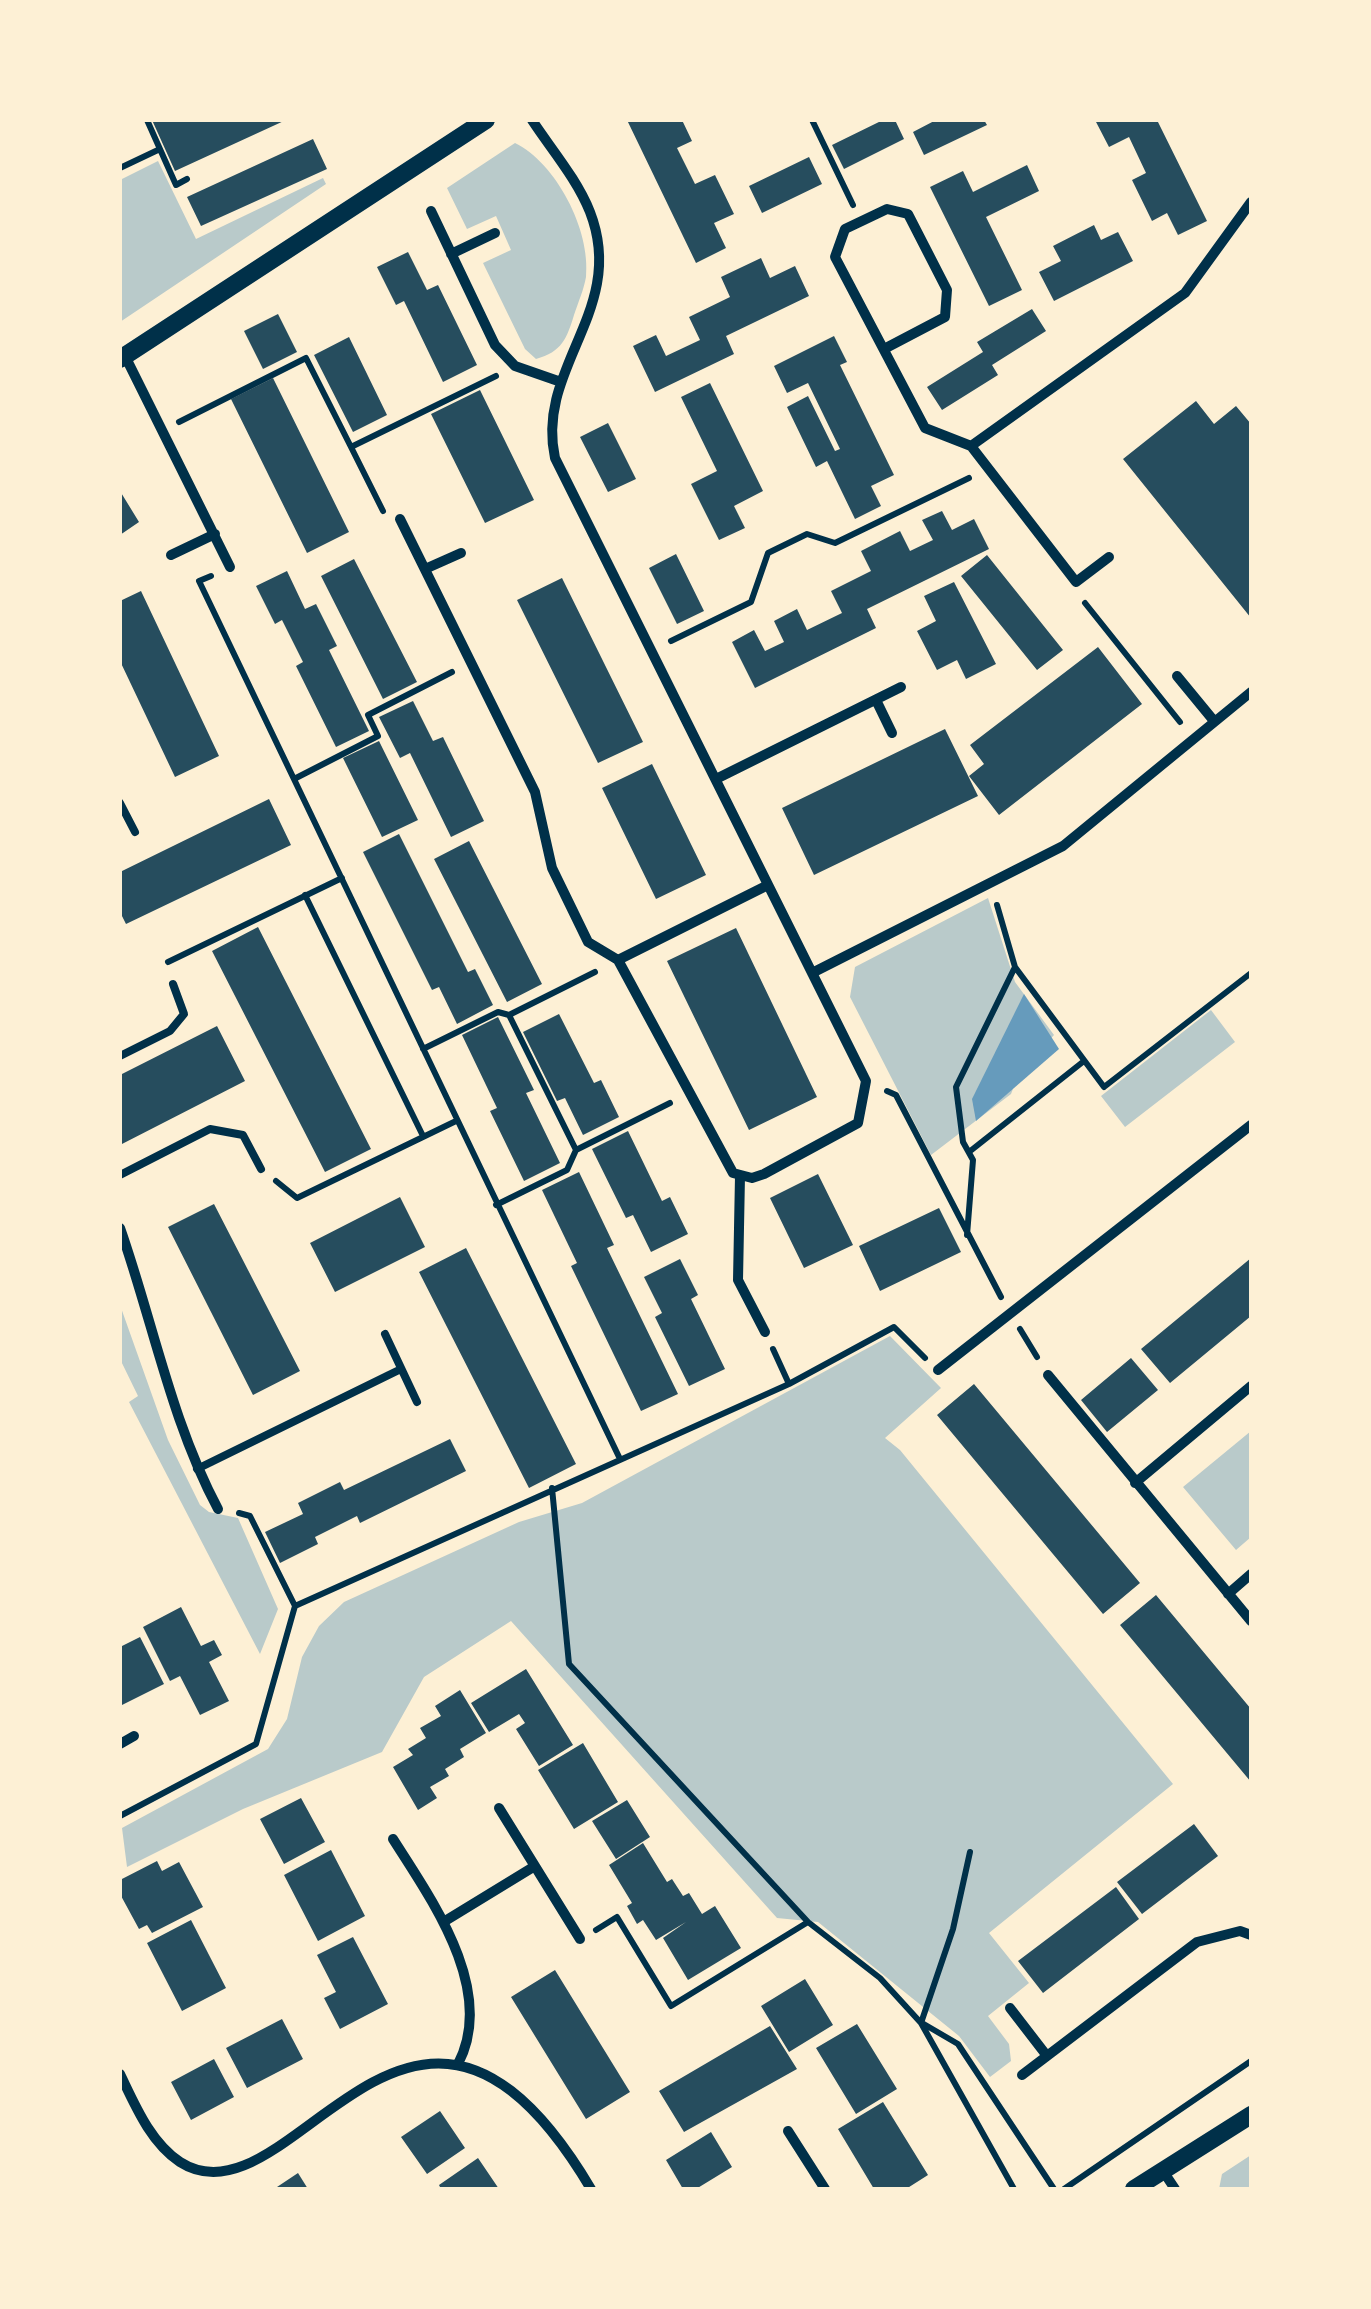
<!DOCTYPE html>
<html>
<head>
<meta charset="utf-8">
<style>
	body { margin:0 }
	#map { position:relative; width:1371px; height:2309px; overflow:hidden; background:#fdf0d5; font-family:Figtree,sans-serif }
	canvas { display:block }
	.frame { position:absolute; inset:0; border:122px solid #fdf0d5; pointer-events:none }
</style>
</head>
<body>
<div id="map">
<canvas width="1371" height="2309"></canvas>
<div class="frame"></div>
</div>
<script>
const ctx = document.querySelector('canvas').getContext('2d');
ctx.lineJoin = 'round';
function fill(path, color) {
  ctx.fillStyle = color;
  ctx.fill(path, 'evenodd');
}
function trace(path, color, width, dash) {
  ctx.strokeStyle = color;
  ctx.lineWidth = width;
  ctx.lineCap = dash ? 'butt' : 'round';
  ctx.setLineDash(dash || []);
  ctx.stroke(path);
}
const green = new Path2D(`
	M 515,143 C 556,163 591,230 586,277 C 584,289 578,303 574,315 C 567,338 562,352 536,359 L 525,349 L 483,263 L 511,250 L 496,216 L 467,229 L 447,188 Z
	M 158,161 L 196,239 L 323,178 L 326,184 L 120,322 L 120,180 Z
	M 988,898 L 1015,982 L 1054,1035 L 1019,1073 L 1011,1094 L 931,1155 L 850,997 L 855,967 Z
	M 1211,1010 L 1235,1042 L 1125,1127 L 1101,1096 Z
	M 120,1305 L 168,1440 L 200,1505 L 209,1512 L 238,1518 L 278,1609 L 260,1654 L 129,1402 L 138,1396 L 120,1359 Z
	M 890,1336 L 941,1388 L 885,1438 L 900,1450 L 1173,1784 L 989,1933 L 1029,1983 L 988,2016 L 1009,2044 L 1011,2061 L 990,2077 L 959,2036 L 818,1922 L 777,1918 L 511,1621 L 424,1677 L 382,1752 L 243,1809 L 127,1867 L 122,1828 L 268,1749 L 287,1719 L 302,1657 L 319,1626 L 344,1602 L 519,1522 L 582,1503 Z
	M 1251,1431 L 1251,1537 L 1236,1550 L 1183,1487 Z
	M 1251,2155 L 1251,2189 L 1219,2189 L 1222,2174 Z`);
const water = new Path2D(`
	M 1024,994 L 1059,1049 L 976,1121 L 972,1099 Z`);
const building = new Path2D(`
	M 152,120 L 286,120 L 175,171 Z
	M 627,120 L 682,120 L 692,141 L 677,148 L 695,184 L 715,175 L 734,214 L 714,223 L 726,248 L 696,263 Z
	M 883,120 L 895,120 L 904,139 L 844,169 L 832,145 Z
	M 936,120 L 984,120 L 987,125 L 924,155 L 913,132 Z
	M 1095,120 L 1157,120 L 1207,221 L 1178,235 L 1167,213 L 1152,221 L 1132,180 L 1146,173 L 1129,137 L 1109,147 Z
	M 313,139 L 327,169 L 201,226 L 187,197 Z
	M 809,157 L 822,184 L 762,213 L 749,186 Z
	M 1027,165 L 1039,191 L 986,217 L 1022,290 L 989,306 L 930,187 L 963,171 L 973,192 Z
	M 1094,225 L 1101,240 L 1118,232 L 1133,261 L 1054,301 L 1039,272 L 1061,261 L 1053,246 Z
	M 408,252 L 427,290 L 438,285 L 477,365 L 443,382 L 404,301 L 396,305 L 377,267 Z
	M 761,258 L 770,278 L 795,266 L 809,296 L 726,336 L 734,354 L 655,392 L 633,346 L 656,335 L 666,356 L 700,340 L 689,317 L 730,297 L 721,277 Z
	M 1032,309 L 1046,331 L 992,365 L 998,375 L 942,410 L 927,387 L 983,352 L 977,342 Z
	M 278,314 L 297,352 L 263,369 L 244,331 Z
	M 834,336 L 847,362 L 840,365 L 894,475 L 871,486 L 881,506 L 855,519 L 827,461 L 816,467 L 787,407 L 808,396 L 835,451 L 840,449 L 808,383 L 787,393 L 774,366 Z
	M 349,337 L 387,415 L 353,432 L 314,355 Z
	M 273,378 L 349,532 L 307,553 L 231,399 Z
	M 710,383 L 763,491 L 734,506 L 745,528 L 719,540 L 691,484 L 717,471 L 681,397 Z
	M 480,390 L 534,500 L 485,523 L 431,414 Z
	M 1196,401 L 1214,424 L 1236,406 L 1251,424 L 1251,618 L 1123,459 Z
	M 608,423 L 636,479 L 608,492 L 580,437 Z
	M 120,491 L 139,522 L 120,535 Z
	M 942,511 L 952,530 L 974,519 L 989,549 L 867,609 L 876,628 L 755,688 L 732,642 L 754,630 L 765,651 L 784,642 L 774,621 L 797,609 L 807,630 L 842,613 L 831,591 L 871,571 L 861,551 L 900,531 L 910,551 L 933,540 L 922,520 Z
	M 676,554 L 704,611 L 677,624 L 649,568 Z
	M 987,555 L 1063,650 L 1037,670 L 961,576 Z
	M 354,559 L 417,682 L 383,699 L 321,576 Z
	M 287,571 L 305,609 L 316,604 L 337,646 L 329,650 L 369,731 L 336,747 L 296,666 L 303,662 L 282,620 L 275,624 L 256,586 Z
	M 562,578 L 643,742 L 598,763 L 517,600 Z
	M 954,582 L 996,664 L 966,679 L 957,660 L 937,670 L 917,631 L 936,621 L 924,596 Z
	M 141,591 L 219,756 L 175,777 L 120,661 L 120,601 Z
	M 1098,647 L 1142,704 L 999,815 L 969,776 L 984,764 L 970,745 Z
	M 413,701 L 433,741 L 443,737 L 484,821 L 451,837 L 410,753 L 400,758 L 379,717 Z
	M 945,729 L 978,796 L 814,875 L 782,808 Z
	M 379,741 L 418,820 L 382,837 L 343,758 Z
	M 652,764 L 706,875 L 656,899 L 602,788 Z
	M 269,799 L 291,845 L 126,924 L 120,912 L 120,872 Z
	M 399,834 L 468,972 L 475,969 L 493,1005 L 457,1024 L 439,987 L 432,990 L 363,852 Z
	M 469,841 L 542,984 L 507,1002 L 434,859 Z
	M 258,927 L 371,1149 L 325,1172 L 212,951 Z
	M 736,928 L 817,1097 L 749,1130 L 667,961 Z
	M 559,1014 L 594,1083 L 601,1080 L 619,1117 L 583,1135 L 565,1098 L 557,1101 L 523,1032 Z
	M 498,1017 L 534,1090 L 526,1093 L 560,1163 L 524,1181 L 490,1111 L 497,1108 L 462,1035 Z
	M 217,1026 L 245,1081 L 120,1145 L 120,1075 Z
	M 628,1131 L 662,1201 L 670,1197 L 688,1234 L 651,1252 L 633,1215 L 626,1218 L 592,1149 Z
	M 579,1172 L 614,1245 L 607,1248 L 678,1394 L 641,1411 L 571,1266 L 577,1263 L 542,1190 Z
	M 818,1174 L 853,1245 L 804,1268 L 770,1198 Z
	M 400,1197 L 425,1247 L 335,1292 L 310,1243 Z
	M 214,1204 L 300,1371 L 253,1395 L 168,1227 Z
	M 939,1208 L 961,1252 L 880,1291 L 859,1246 Z
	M 466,1248 L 576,1464 L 529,1488 L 419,1272 Z
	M 1251,1258 L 1251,1316 L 1170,1383 L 1141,1349 Z
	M 680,1259 L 698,1295 L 691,1299 L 725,1369 L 689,1386 L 655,1317 L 662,1313 L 644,1277 Z
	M 1131,1358 L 1158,1390 L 1107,1432 L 1081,1400 Z
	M 974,1384 L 1140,1583 L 1103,1614 L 937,1415 Z
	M 450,1439 L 466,1471 L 360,1523 L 357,1516 L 315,1537 L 318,1544 L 280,1563 L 265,1532 L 303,1514 L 298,1503 L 340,1482 L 344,1490 Z
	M 1156,1595 L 1251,1709 L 1251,1782 L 1120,1625 Z
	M 181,1607 L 201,1646 L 214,1640 L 222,1655 L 209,1662 L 229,1701 L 200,1715 L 180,1676 L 170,1681 L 143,1627 Z
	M 140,1637 L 164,1684 L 120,1706 L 120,1647 Z
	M 526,1669 L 573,1745 L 539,1766 L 516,1729 L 525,1723 L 519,1714 L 489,1732 L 471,1703 Z
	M 460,1690 L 486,1733 L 460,1749 L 464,1757 L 445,1769 L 449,1776 L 430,1787 L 437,1798 L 418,1810 L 393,1767 L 413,1755 L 408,1749 L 426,1738 L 420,1728 L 441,1716 L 435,1706 Z
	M 583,1743 L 618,1802 L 574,1829 L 538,1770 Z
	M 301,1798 L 325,1842 L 284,1864 L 260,1819 Z
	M 627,1800 L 650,1837 L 616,1859 L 592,1821 Z
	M 1194,1824 L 1218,1856 L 1142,1914 L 1117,1882 Z
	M 643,1843 L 667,1882 L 672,1879 L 683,1896 L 689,1893 L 702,1914 L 715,1906 L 741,1948 L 688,1980 L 663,1938 L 686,1922 L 656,1940 L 643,1920 L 637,1924 L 627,1906 L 632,1903 L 609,1865 Z
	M 331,1850 L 365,1916 L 318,1941 L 284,1875 Z
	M 157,1861 L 162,1871 L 179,1862 L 203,1907 L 152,1933 L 147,1925 L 139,1929 L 120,1894 L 120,1880 Z
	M 1116,1887 L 1139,1919 L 1043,1993 L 1018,1961 Z
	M 191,1920 L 226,1988 L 182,2011 L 147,1943 Z
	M 353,1937 L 388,2004 L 340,2029 L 324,1998 L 336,1992 L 317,1955 Z
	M 555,1970 L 630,2092 L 586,2119 L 511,1997 Z
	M 805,1979 L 833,2025 L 789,2052 L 761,2006 Z
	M 282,2019 L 303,2059 L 247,2088 L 226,2048 Z
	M 857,2024 L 897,2089 L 856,2114 L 816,2048 Z
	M 770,2026 L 797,2069 L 684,2132 L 659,2091 Z
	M 214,2059 L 234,2097 L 191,2120 L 171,2082 Z
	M 883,2102 L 928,2175 L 906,2189 L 874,2189 L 838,2129 Z
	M 440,2111 L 465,2148 L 427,2174 L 401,2137 Z
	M 711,2132 L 732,2167 L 696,2189 L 683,2189 L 666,2160 Z
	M 478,2158 L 499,2189 L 441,2189 L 439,2185 Z
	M 298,2173 L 308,2189 L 274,2189 Z`);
const path = new Path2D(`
	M 147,120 L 176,185 L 187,179
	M 812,120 L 853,205
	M 120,168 L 160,149
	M 179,422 L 306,358 L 351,447
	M 383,511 L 351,447 L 496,376
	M 211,576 L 199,581 L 620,1459
	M 1085,603 L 1180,722
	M 671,641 L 751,602 L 768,553 L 807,534 L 835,543 L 969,478
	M 296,778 L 378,736 L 368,715 L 452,672
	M 305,895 L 423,1136
	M 168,962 L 342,878
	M 1015,967 L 1104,1087 L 1251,973
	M 509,1015 L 576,1150
	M 423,1049 L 498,1012 L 509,1015 L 595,972
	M 887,1091 L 896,1095 L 1001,1297
	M 969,1152 L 1084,1061
	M 276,1181 L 297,1198 L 456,1121
	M 496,1205 L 567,1170 L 576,1150 L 670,1103
	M 967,1235 L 973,1160 L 963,1142 L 956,1087 L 1015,967 L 997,905
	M 1020,1329 L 1037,1357
	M 773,1349 L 789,1384
	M 552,1488 L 569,1664 L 808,1922 L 880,1978 L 921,2023 L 1014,2189
	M 295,1606 L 789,1384 L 894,1327 L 925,1358
	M 120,1816 L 256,1744 L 295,1606 L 250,1516 L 239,1513
	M 596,1930 L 617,1917 L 671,2006 L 808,1922
	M 921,2023 L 953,1929 L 970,1852
	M 922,2023 L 958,2044 L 1054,2189
	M 1064,2189 L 1251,2061`);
const service = new Path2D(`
	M 120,803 L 135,832
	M 120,1056 L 170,1031 L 184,1014 L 173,984
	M 120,1175 L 210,1129 L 243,1135 L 261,1169
	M 385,1334 L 417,1402
	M 197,1469 L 401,1369`);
const minor = new Path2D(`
	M 431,211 L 495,345 L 515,366 L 561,382
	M 451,254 L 495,233
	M 884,349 L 945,317 L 947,290 L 908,214 L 887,209 L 845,229 L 835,257 L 925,428 L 971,446
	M 125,356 L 230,567
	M 400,519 L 535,792 L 552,868 L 588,942 L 618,960 L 733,1173 L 752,1178 L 764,1174 L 858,1123 L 866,1081 L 555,458 C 535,367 628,310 590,212 C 577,179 551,149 532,120
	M 171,555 L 215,534
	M 1109,557 L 1076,582 L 971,446 L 1185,293 L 1251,202
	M 425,569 L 461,553
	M 1177,676 L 1214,721
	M 876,700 L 892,733
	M 716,779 L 901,687
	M 618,960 L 768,885
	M 812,973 L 1063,846 L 1251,692
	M 740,1176 L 738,1280 L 765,1332
	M 120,1228 C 153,1322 171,1421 218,1509
	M 938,1370 L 1251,1125
	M 1048,1375 L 1251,1621
	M 1135,1483 L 1251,1386
	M 1228,1594 L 1251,1574
	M 120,1744 L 134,1736
	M 499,1808 L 580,1939
	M 393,1839 C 431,1899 497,1990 458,2064
	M 445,1921 L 535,1866
	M 1010,2008 L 1047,2056
	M 120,2074 C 135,2105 150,2142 180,2162 C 292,2234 412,1887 591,2189
	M 1022,2075 L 1197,1942 L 1240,1931 L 1251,1935
	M 788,2131 L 825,2189
	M 1163,2171 L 1175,2189`);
const tertiary = new Path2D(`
	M 120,359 L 486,120
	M 1134,2189 L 1251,2115`);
fill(green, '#b9caca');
fill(water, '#669bbc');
fill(building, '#264d5e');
trace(path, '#003049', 6);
trace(service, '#003049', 8);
trace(minor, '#003049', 10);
trace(tertiary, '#003049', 18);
</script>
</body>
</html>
